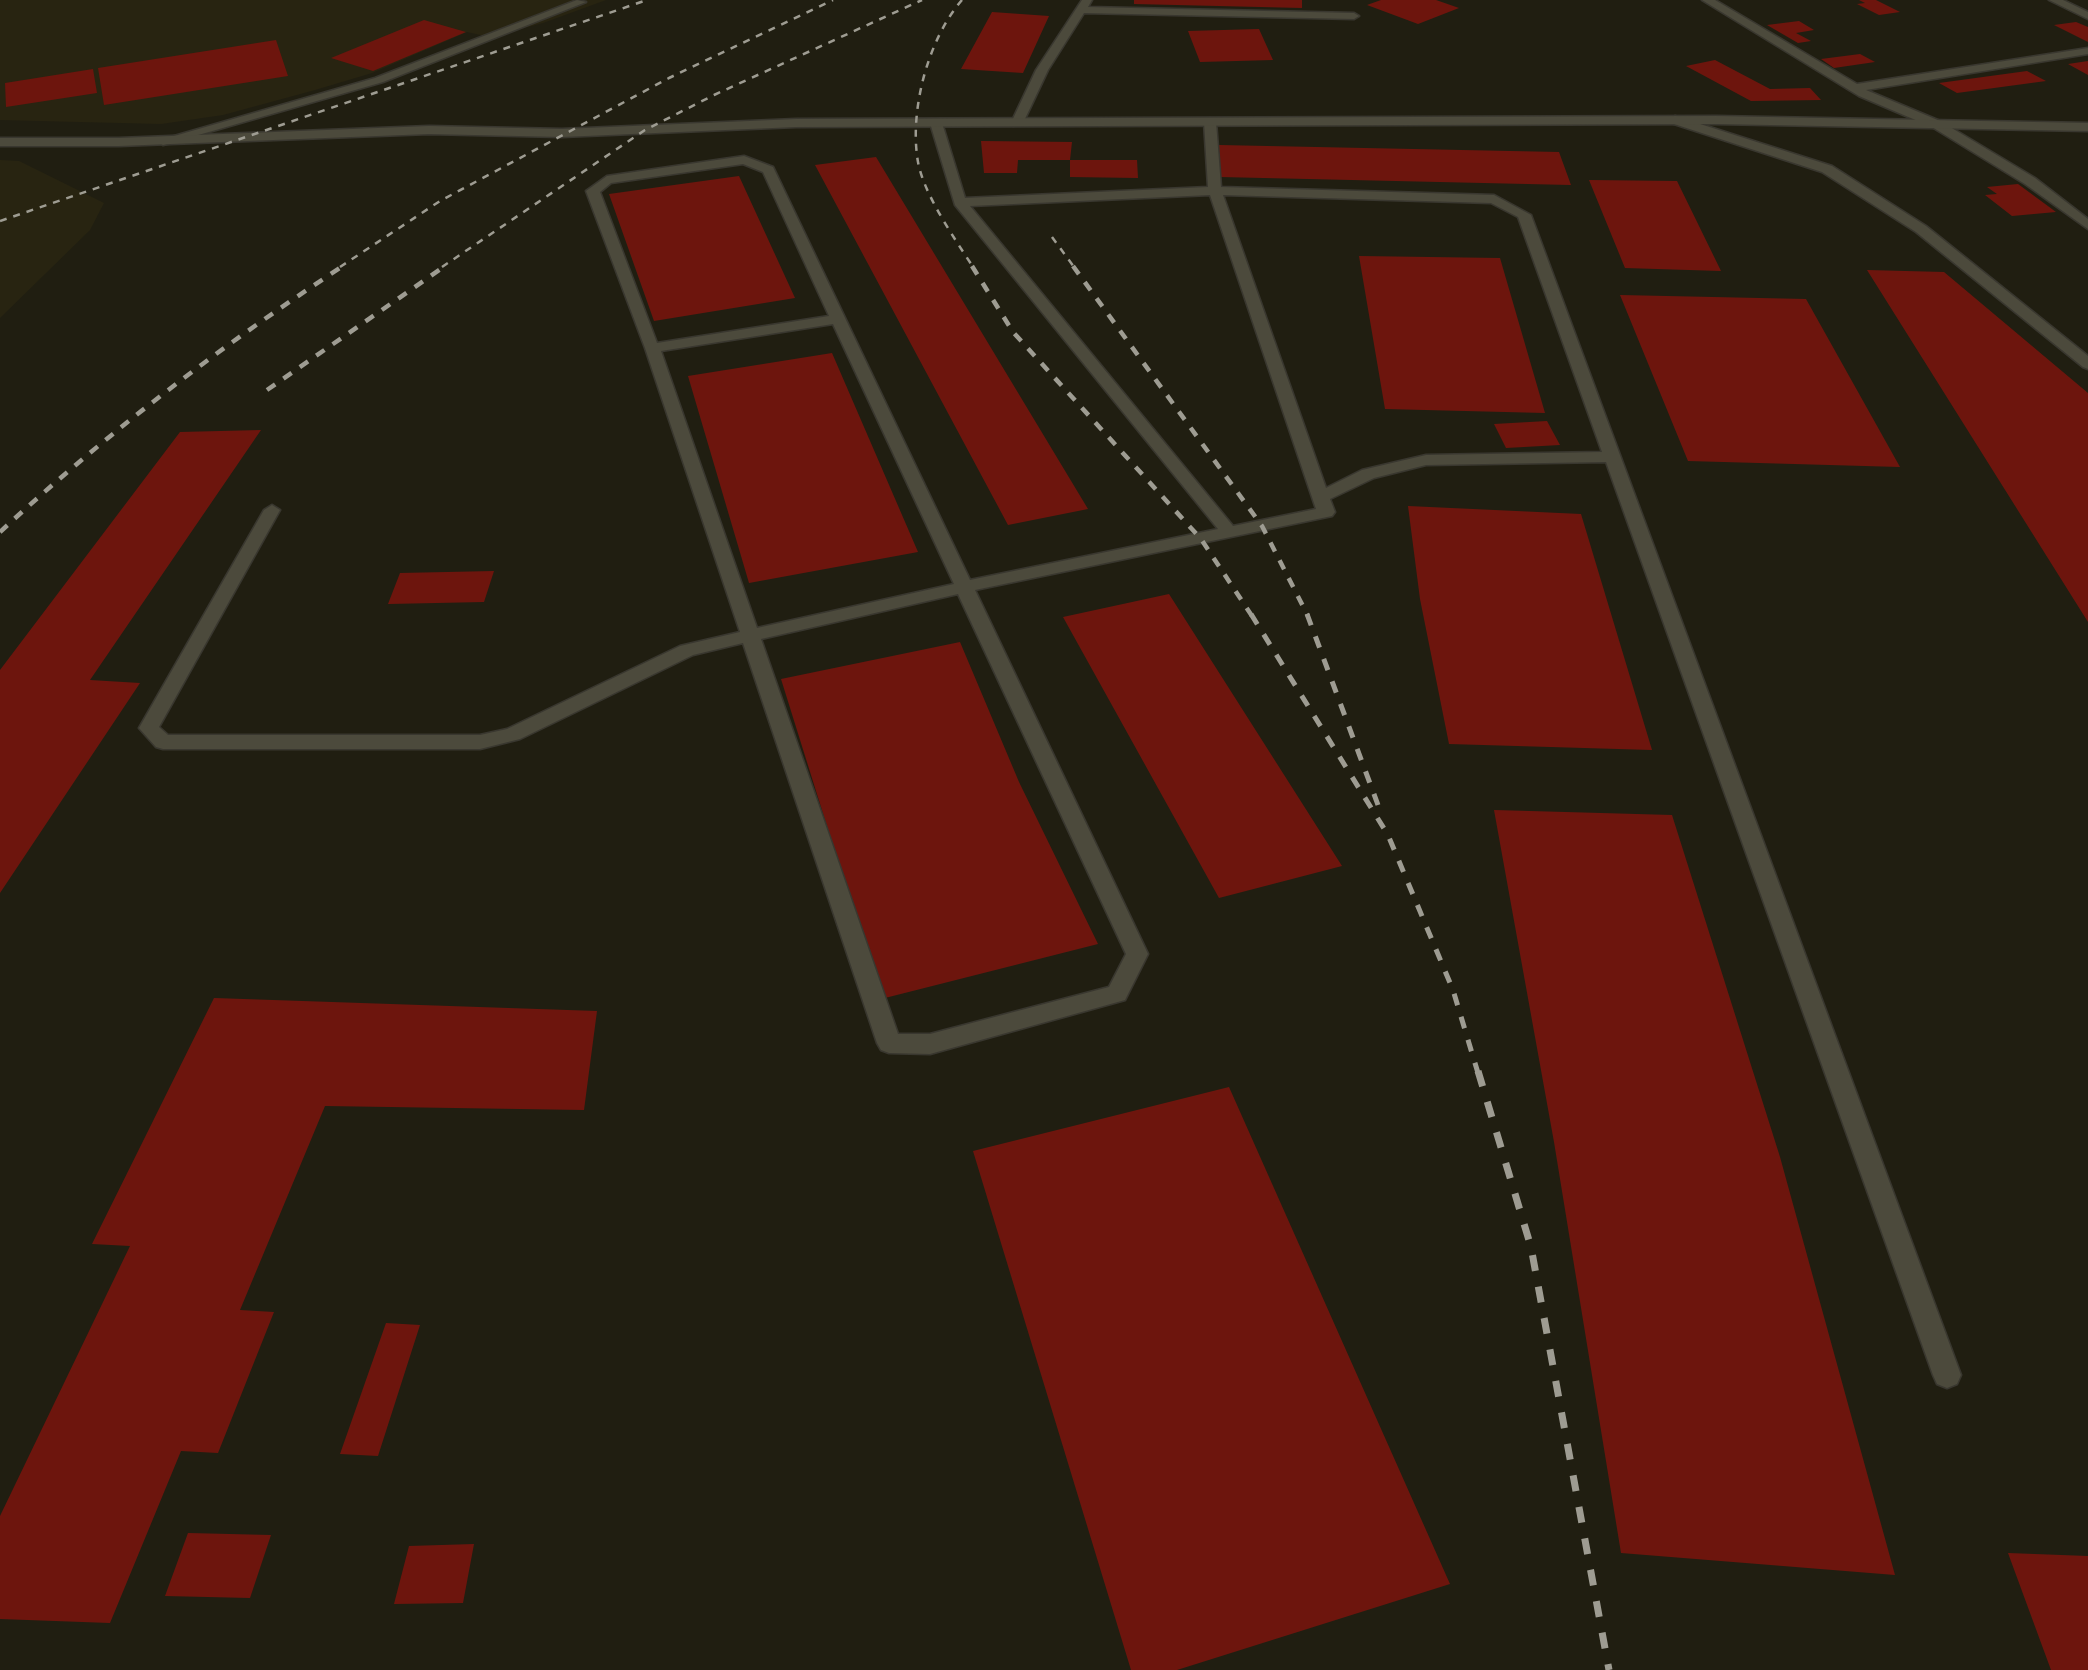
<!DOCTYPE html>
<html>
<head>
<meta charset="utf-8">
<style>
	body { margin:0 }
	canvas { display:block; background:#201e11 }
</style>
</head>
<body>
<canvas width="2088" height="1670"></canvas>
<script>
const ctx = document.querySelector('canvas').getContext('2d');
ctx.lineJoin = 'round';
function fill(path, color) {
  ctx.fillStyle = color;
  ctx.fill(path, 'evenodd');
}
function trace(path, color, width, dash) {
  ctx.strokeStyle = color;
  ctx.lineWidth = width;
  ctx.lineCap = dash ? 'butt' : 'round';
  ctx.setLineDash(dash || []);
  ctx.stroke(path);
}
const built = new Path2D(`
	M 0,0 L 606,0 L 543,23 L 490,37 L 467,32 L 372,73 L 315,90 L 223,115 L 161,124 L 0,120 Z
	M 0,160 L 19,161 L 104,203 L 90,230 L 0,318 Z`);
const building = new Path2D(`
	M 1134,0 L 1302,0 L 1302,8 L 1134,4 Z
	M 1381,0 L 1436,0 L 1459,8 L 1418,24 L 1367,5 Z
	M 1859,0 L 1876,0 L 1900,12 L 1879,15 L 1857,4 L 1865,3 Z
	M 992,12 L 1049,16 L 1023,73 L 961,69 Z
	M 424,20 L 466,32 L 373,71 L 331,58 Z
	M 1799,21 L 1814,30 L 1796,33 L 1811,41 L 1798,43 L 1767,25 Z
	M 2076,22 L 2088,27 L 2088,42 L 2054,25 Z
	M 1259,29 L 1273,60 L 1200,62 L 1188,31 Z
	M 276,40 L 288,76 L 104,105 L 98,68 Z
	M 1860,54 L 1875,62 L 1834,68 L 1821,59 Z
	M 1715,60 L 1770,89 L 1810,88 L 1821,100 L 1751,101 L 1686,66 Z
	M 2088,61 L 2088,75 L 2068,64 Z
	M 93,69 L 97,93 L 6,107 L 5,83 Z
	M 2027,71 L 2046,81 L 1957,93 L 1939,83 Z
	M 981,141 L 1072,142 L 1070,160 L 1018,160 L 1017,173 L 984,173 Z
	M 1219,145 L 1559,152 L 1571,185 L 1220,177 Z
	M 876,157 L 1088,509 L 1008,525 L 815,165 Z
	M 1070,160 L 1137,160 L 1138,178 L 1070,177 Z
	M 739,176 L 795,298 L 654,321 L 609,194 Z
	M 1589,180 L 1677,181 L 1721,271 L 1625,268 Z
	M 2018,184 L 2056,212 L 2012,216 L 1985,195 L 1997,194 L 1987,187 Z
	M 1359,256 L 1500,258 L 1545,413 L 1385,409 Z
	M 1867,270 L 1944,272 L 2088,393 L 2088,622 Z
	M 1620,295 L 1806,299 L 1900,467 L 1688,461 Z
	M 832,353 L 918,552 L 749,583 L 688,376 Z
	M 1547,421 L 1560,445 L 1506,448 L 1494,424 Z
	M 261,430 L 90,680 L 140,683 L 0,893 L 0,670 L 180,432 Z
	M 1408,506 L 1581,514 L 1652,750 L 1449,744 L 1420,599 Z
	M 494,571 L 484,602 L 388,604 L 400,573 Z
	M 1169,594 L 1342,866 L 1219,898 L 1063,617 Z
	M 960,642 L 1019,782 L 1098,944 L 881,999 L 781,679 Z
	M 1494,810 L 1672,815 L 1780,1157 L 1895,1575 L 1621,1553 L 1554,1142 Z
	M 214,998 L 597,1011 L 584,1110 L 325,1106 L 240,1310 L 274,1312 L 218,1453 L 181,1451 L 110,1623 L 0,1619 L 0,1516 L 130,1246 L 92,1244 Z
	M 1229,1087 L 1450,1584 L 1177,1670 L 1131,1670 L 973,1151 Z
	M 386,1323 L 420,1325 L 378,1456 L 340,1454 Z
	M 188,1533 L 271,1535 L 250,1598 L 165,1596 Z
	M 474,1544 L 463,1603 L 394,1604 L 409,1546 Z
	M 2008,1553 L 2088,1556 L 2088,1670 L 2051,1670 Z`);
const lane = new Path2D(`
	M 577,0 L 586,2 L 383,82 L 167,144 L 163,145 L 157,141 L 375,78 Z
	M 1082,0 L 1092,0 L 1088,7 L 1354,13 L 1359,16 L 1354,19 L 1084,13 L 1048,70 L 1023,123 L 1013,126 L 1011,123 L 1036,70 Z
	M 1702,0 L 1715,0 L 1857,84 L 2088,48 L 2088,54 L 1866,90 L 1940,121 L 2035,178 L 2088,219 L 2088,229 L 2025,184 L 1932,127 L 1859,96 Z
	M 2049,0 L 2063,0 L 2088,12 L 2088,19 Z
	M 1675,116 L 1832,166 L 1926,226 L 2088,356 L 2088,369 L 2083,367 L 1916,232 L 1822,172 L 1671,123 L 1669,120 Z
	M 1210,118 L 1216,122 L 1221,187 L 1494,195 L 1531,215 L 1961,1375 L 1957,1384 L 1947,1388 L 1937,1384 L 1933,1375 L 1606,462 L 1426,465 L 1374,478 L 1330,499 L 1335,512 L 1332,516 L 975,590 L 1148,954 L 1125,1000 L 930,1054 L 889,1053 L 881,1050 L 877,1043 L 743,643 L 693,655 L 520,739 L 480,749 L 163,749 L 156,747 L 139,728 L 264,510 L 272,505 L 280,510 L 159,727 L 168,735 L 480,735 L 507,729 L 680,646 L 740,632 L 645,348 L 586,191 L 607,176 L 744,156 L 773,167 L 970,580 L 1218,529 L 955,205 L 930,123 L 936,119 L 942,123 L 965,198 L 1208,187 L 1204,122 ZM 743,164 L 763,172 L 829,316 L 657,343 L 600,192 L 611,183 ZM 1210,195 L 1316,509 L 1233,526 L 970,206 ZM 1223,195 L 1491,203 L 1518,217 L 1602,452 L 1426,455 L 1362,470 L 1326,488 ZM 833,324 L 954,584 L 757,628 L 661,351 ZM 958,594 L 1126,954 L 1109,987 L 930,1034 L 898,1034 L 761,639 Z`);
const street = new Path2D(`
	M 1716,116 L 2088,123 L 2088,131 L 1716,124 L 796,127 L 562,137 L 429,134 L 119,146 L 0,146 L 0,138 L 119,138 L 429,126 L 562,129 L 796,119 Z`);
const railFar3 = new Path2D(`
	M 962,0 C 928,39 909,111 918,162 C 924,195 955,239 973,267
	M 0,221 L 647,0
	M 1052,237 L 1074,267
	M 340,267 L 440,201 L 669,78 L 833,0
	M 442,267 L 645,130 L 714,95 L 922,0`);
const railFar2 = new Path2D(`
	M 972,266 L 1013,332 L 1201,539 L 1252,616
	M 1073,266 L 1262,526 L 1308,616
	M 267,390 L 445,266
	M 0,532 C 106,434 222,345 343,266`);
const railFar1 = new Path2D(`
	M 1251,614 L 1388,835 L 1453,990 L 1478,1073
	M 1307,614 L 1378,805`);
const rail = new Path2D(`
	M 1478,1071 L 1531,1247 L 1609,1670`);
fill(built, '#282411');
fill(building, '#6d150d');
trace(lane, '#39372f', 3);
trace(street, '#39372f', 3);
fill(lane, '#4c4a3c');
fill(street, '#4c4a3c');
trace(railFar3, '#9e9c92', 2.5, [7, 7]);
trace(railFar2, '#9e9c92', 4.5, [10, 10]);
trace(railFar1, '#9e9c92', 5, [12, 12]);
trace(rail, '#9e9c92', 7, [16, 16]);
</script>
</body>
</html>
